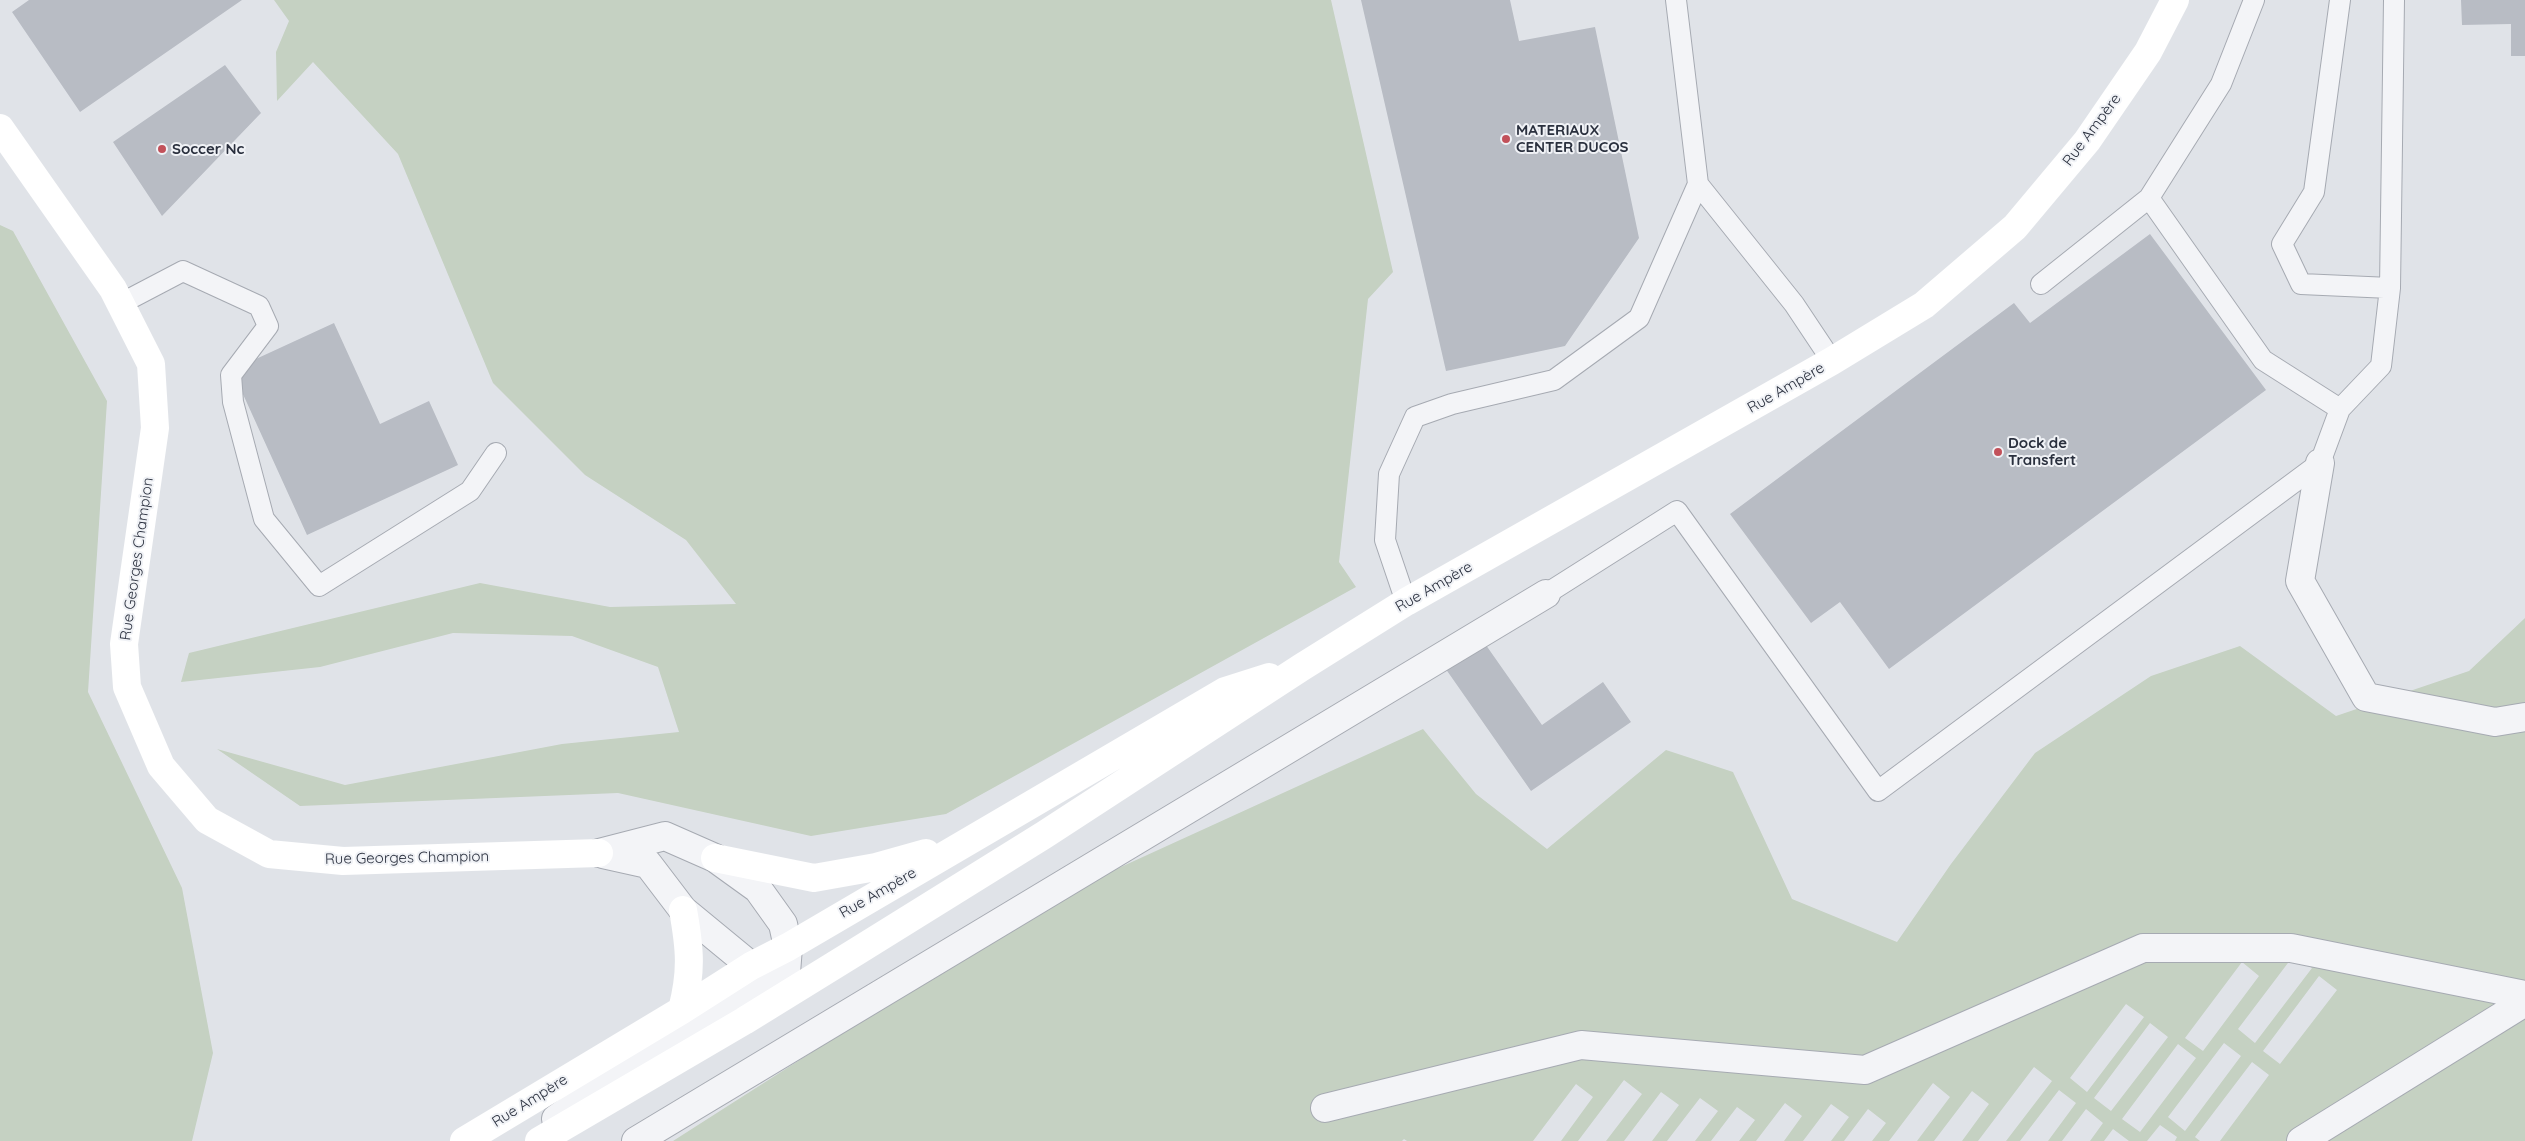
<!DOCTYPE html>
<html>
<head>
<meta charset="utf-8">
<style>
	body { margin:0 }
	canvas { display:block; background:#e0e3e8 }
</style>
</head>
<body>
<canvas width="2525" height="1141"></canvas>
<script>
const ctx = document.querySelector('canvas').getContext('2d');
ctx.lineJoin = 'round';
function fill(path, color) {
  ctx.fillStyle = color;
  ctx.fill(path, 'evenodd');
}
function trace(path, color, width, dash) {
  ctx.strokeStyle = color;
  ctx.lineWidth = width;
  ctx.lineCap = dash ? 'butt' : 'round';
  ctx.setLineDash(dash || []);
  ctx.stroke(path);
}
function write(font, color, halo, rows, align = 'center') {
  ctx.font = font + ' Quicksand,sans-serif';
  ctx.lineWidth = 4;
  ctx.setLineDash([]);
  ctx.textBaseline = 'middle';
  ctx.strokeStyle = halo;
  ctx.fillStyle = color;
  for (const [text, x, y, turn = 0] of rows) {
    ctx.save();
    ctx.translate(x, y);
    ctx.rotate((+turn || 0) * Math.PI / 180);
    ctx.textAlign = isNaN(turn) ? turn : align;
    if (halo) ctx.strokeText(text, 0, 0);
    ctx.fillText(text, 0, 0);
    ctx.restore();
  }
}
const green = new Path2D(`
	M 274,0 L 1331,0 L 1393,272 L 1368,299 L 1339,562 L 1356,587 L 946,814 L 811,836 L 618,793 L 300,806 L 217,749 L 345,785 L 562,744 L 679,732 L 658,667 L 572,636 L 453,633 L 320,667 L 181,682 L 189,653 L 480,583 L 610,607 L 736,604 L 686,540 L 585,475 L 493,383 L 398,154 L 313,62 L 277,101 L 276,52 L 289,21 Z
	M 0,225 L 13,231 L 107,401 L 88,692 L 182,888 L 213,1053 L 192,1141 L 0,1141 Z
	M 2525,618 L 2525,1141 L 2220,1141 L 2269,1075 L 2252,1062 L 2195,1137 L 2200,1141 L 2175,1141 L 2177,1137 L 2160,1125 L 2147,1141 L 2129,1141 L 2113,1129 L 2104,1141 L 2090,1141 L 2103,1123 L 2086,1109 L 2062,1141 L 2048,1141 L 2076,1103 L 2059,1090 L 2020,1141 L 2006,1141 L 2052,1081 L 2034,1067 L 1978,1141 L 1962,1141 L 1989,1104 L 1972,1091 L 1934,1141 L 1917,1141 L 1950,1097 L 1933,1083 L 1889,1141 L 1872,1141 L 1886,1123 L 1868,1109 L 1844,1141 L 1831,1141 L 1849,1117 L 1831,1104 L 1803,1141 L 1784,1141 L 1802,1116 L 1785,1103 L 1756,1141 L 1739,1141 L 1755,1120 L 1737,1107 L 1711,1141 L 1695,1141 L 1718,1111 L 1700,1098 L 1667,1141 L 1652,1141 L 1679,1105 L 1661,1092 L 1624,1141 L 1606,1141 L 1642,1094 L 1624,1080 L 1578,1141 L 1561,1141 L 1593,1097 L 1576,1084 L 1533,1141 L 1407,1141 L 1404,1139 L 1402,1141 L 673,1141 L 1053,898 L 1423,729 L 1476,794 L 1547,849 L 1666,750 L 1733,772 L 1792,899 L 1897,942 L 1951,864 L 2035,753 L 2151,676 L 2240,646 L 2336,716 L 2469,671 ZM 2294,955 L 2312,968 L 2255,1043 L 2238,1029 ZM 2242,962 L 2259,976 L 2203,1051 L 2185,1038 ZM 2319,976 L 2337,990 L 2280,1064 L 2263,1051 ZM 2126,1004 L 2144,1017 L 2087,1092 L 2070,1078 ZM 2150,1023 L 2168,1037 L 2111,1111 L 2094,1098 ZM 2224,1043 L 2241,1056 L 2185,1131 L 2168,1117 ZM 2178,1044 L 2196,1058 L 2140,1132 L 2122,1119 Z`);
const building = new Path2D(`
	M 29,0 L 242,0 L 80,112 L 12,12 Z
	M 1361,0 L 1510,0 L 1519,41 L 1595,27 L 1639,238 L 1565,346 L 1446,371 Z
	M 2461,0 L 2525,0 L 2525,56 L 2511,56 L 2511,24 L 2462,25 Z
	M 225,65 L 261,113 L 162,216 L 113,142 Z
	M 2150,234 L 2266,390 L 1889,669 L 1840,602 L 1811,623 L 1730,514 L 2014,303 L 2030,323 Z
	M 334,323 L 380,424 L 429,401 L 458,465 L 307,535 L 232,370 Z
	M 1481,638 L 1542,725 L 1603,682 L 1631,722 L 1531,791 L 1443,665 Z`);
const lane = new Path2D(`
	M 1676,0 L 1698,184 L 1794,304 L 1832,361
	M 2254,0 L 2221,84 L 2149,198 L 2263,360 L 2340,409
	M 2340,0 L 2314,192 L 2282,244 L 2301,284 L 2390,288
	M 2041,284 L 2149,198
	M 120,304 L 183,271 L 259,306 L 268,326 L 231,375 L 233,402 L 264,519 L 319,586 L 470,491 L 496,453
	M 1546,594 L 1677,511 L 1878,791 L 2320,463 L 2340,409 L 2381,366 L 2390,288 L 2394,0
	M 1406,602 L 1385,540 L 1389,474 L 1415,417 L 1452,404 L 1554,380 L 1639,318 L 1698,184`);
const street = new Path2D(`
	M 2320,463 L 2300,581 L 2366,697 L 2495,722 L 2525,717
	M 603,854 L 648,864 L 683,910 L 751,966 L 772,972
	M 1325,1108 L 1581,1045 L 1865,1070 L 2143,948 L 2291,948 L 2525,995
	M 556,1119 L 601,1087 L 786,973 L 788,947 L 783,924 L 758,889 L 715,858 L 665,836 L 599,853
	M 636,1141 L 1546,594
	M 2301,1141 L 2525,1002`);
const secondary = new Path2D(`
	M 0,128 L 113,289 L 151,364 L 155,428 L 124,644 L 127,687 L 161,766 L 207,820 L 269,854 L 343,861 L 599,853
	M 715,858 L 814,878 L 876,867 L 926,853
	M 682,1010 C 692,971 690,949 683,910
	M 464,1141 L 682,1010 L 751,966 L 788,947 L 1225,691 L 1269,677
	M 539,1141 L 744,1021 L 859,950 L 1044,835 L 1302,667 L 1406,602 L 1832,361 L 1924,305 L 2015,227 L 2087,141 L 2148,52 L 2175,0`);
const markers = [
	[1506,139,5,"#c2515a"],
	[162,149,5,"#c2515a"],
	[1998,452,5,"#c2515a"]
];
const poiNames = [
	["MATERIAUX",1516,130],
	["CENTER DUCOS",1516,147],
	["Soccer Nc",172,149],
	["Dock de",2008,443],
	["Transfert",2008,460]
];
const streetNames = [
	["Rue Ampère",2092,130,-53],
	["Rue Ampère",1786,388,-30],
	["Rue Georges Champion",137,559,-82],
	["Rue Ampère",1434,587,-30],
	["Rue Georges Champion",407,858,-1],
	["Rue Ampère",878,893,-30],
	["Rue Ampère",530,1101,-32]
];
fill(green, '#c5d1c2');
fill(building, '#b8bcc4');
trace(lane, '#a6aab2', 22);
trace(street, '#a6aab2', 30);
trace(lane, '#f3f4f7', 20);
trace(street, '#f3f4f7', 28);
trace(secondary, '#fff', 28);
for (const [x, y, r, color] of markers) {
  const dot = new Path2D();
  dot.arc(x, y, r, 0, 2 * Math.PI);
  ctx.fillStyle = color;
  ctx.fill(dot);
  trace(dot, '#f0f2f6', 2);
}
write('bold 15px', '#2a303e', '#f0f2f6', poiNames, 'left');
write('15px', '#2a303e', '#f0f2f6', streetNames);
</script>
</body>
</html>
